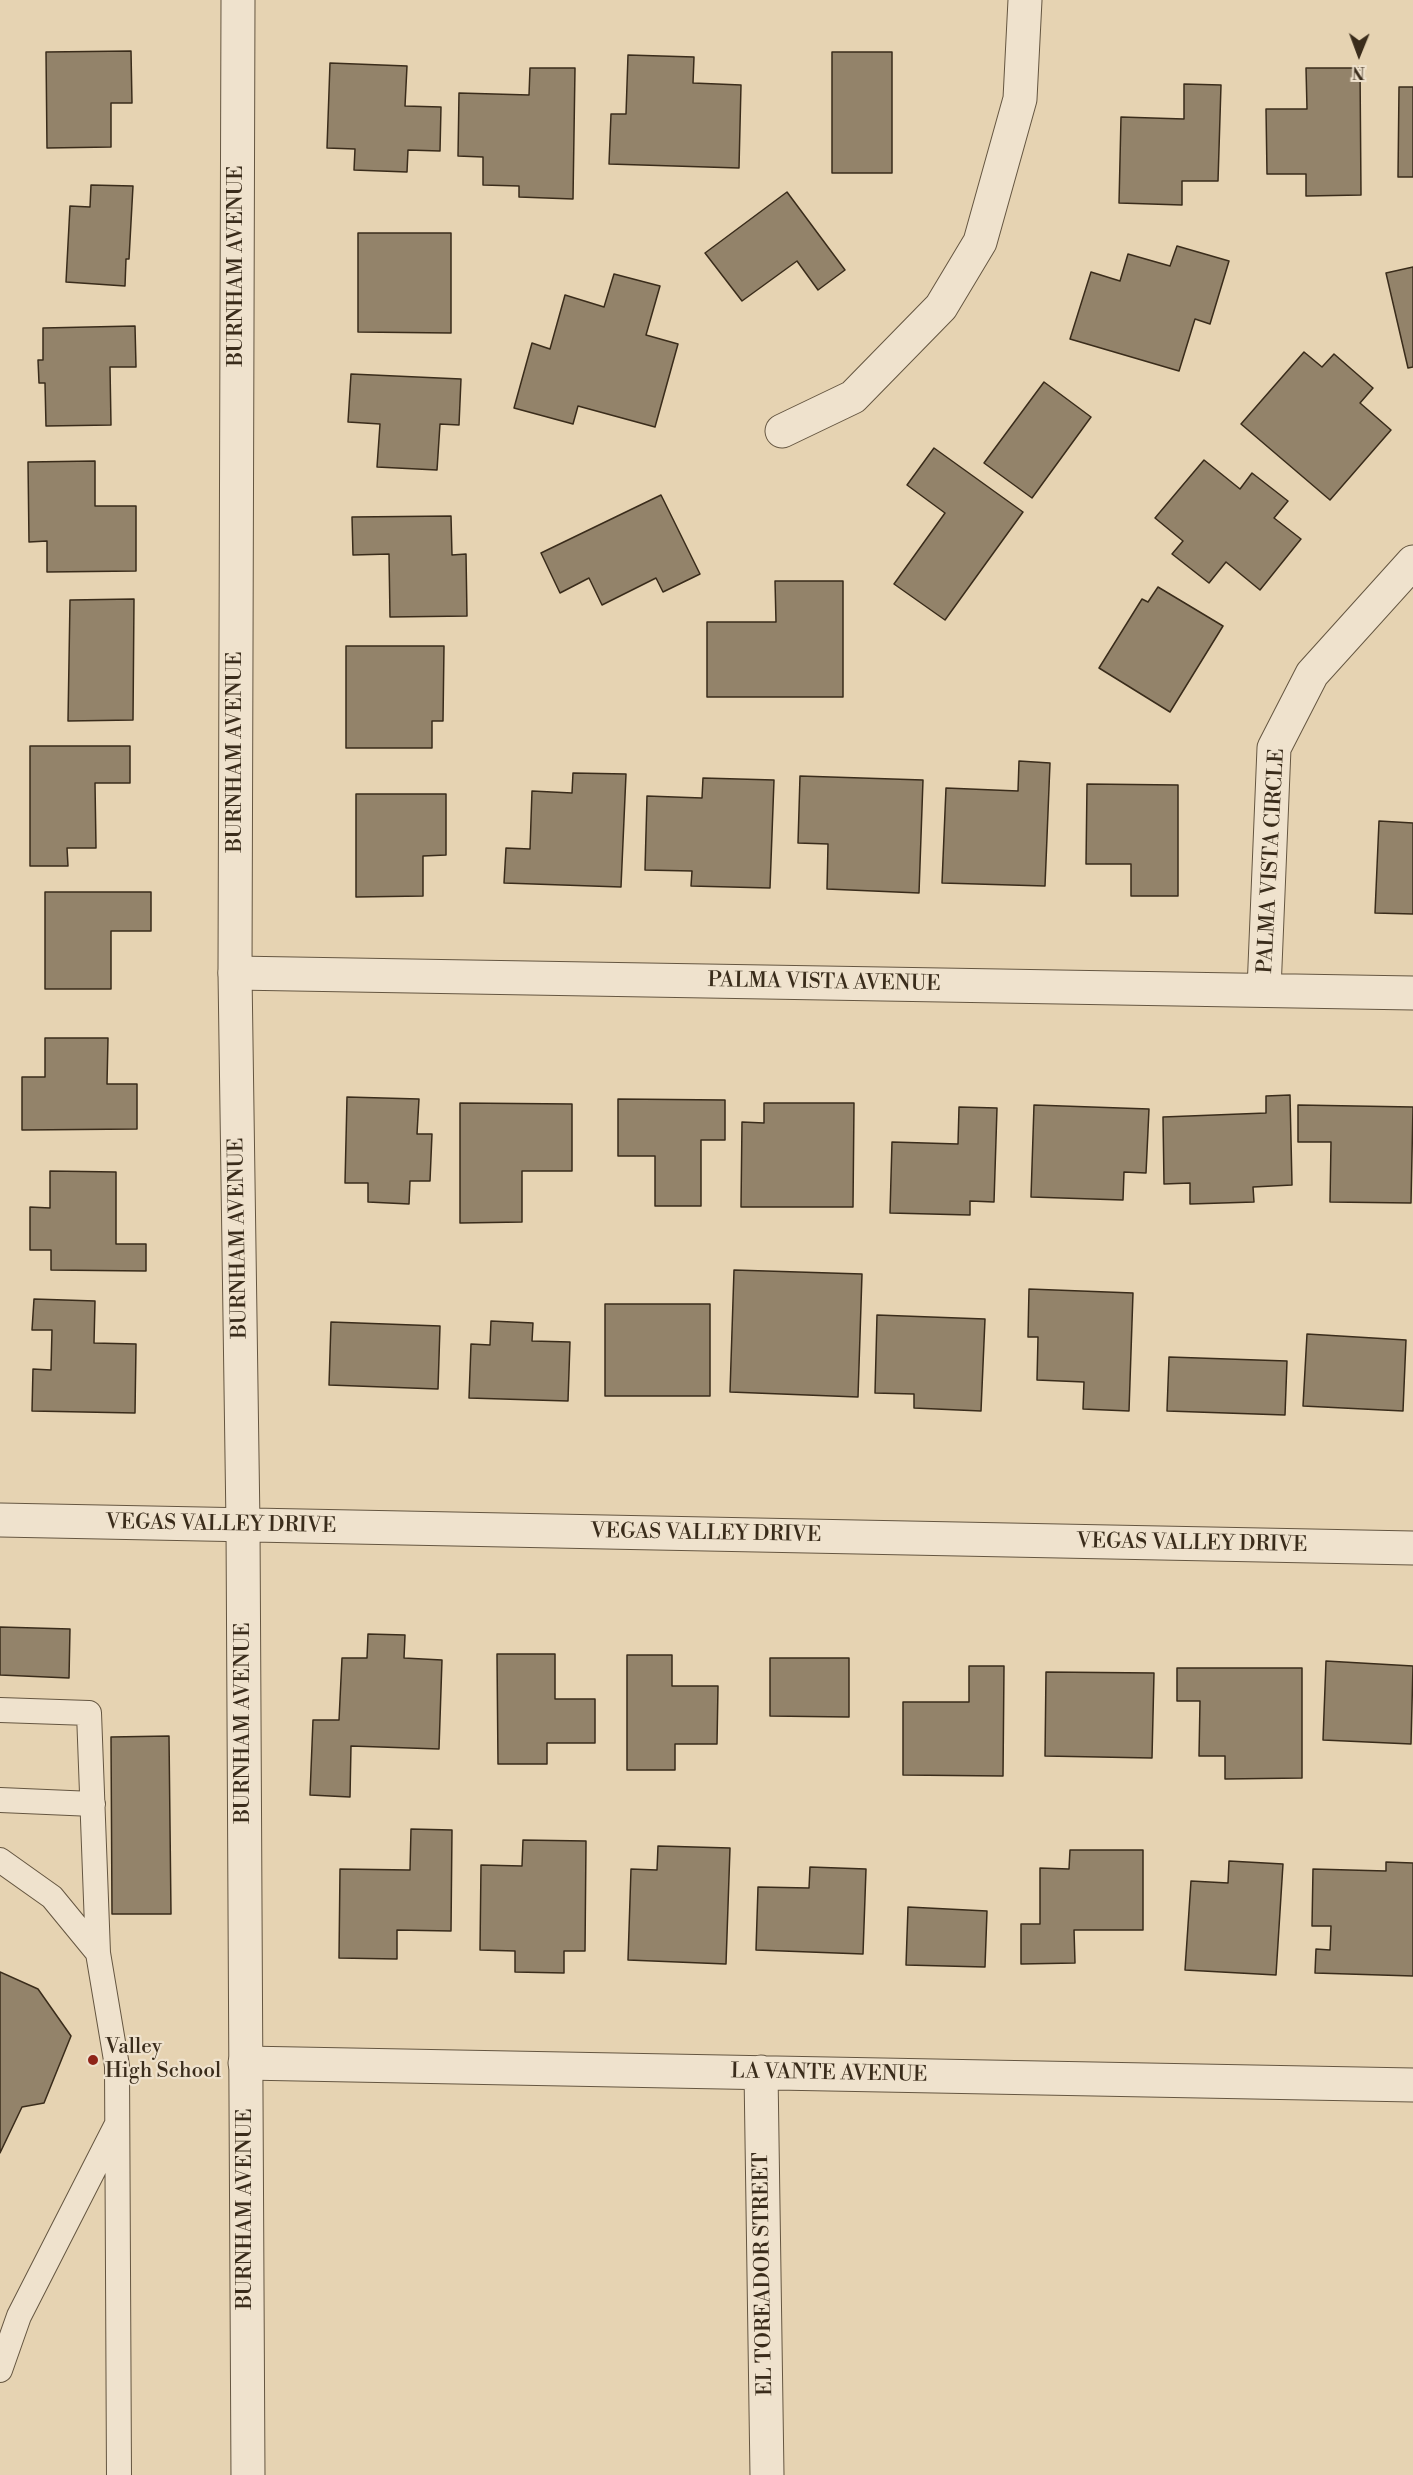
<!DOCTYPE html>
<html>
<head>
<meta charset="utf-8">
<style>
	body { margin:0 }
	#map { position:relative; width:1413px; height:2475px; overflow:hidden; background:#e6d3b2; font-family:"Libre Bodoni",serif }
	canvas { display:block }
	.north { position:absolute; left:1329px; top:24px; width:60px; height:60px; -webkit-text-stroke:4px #efe2cd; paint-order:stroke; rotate:181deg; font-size:16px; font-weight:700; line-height:24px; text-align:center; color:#3a2c1b }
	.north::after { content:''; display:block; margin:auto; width:21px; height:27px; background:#3a2c1b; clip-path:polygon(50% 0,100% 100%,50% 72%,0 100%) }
</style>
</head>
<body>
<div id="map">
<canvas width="1413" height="2475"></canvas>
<div class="north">N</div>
</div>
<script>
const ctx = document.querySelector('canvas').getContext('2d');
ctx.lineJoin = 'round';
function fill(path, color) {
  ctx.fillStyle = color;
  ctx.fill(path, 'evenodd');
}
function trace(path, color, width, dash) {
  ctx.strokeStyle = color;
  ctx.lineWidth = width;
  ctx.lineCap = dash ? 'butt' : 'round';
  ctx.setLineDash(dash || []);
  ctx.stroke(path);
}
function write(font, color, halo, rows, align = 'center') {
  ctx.font = font + ' "Libre Bodoni",serif';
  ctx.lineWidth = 4.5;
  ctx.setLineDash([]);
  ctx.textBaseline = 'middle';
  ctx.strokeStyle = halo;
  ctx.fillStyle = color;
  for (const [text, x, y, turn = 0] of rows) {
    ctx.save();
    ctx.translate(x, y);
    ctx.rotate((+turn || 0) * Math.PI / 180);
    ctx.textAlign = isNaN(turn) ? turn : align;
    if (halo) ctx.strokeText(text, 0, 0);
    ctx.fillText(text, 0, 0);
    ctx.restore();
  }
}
const building = new Path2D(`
	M 131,51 L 132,103 L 111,103 L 111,147 L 47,148 L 46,52 Z
	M 832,52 L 892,52 L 892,173 L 832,173 Z
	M 628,55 L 694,57 L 693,83 L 741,85 L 739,168 L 609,164 L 611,114 L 626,114 Z
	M 330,63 L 407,66 L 405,106 L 441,107 L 440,151 L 408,150 L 407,172 L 354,170 L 355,149 L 327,148 Z
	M 530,68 L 575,68 L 573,199 L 519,197 L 519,186 L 483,185 L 483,157 L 458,156 L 459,93 L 529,95 Z
	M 1306,68 L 1360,68 L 1361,195 L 1306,196 L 1306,174 L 1267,174 L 1266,109 L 1307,109 Z
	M 1184,84 L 1221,85 L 1218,181 L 1182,181 L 1182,205 L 1119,203 L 1121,117 L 1184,119 Z
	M 1399,87 L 1413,87 L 1413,177 L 1398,177 Z
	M 91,185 L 133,186 L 129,259 L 126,259 L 125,286 L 66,282 L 70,206 L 90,207 Z
	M 787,192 L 845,270 L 818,290 L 797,261 L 742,301 L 705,253 Z
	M 358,233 L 451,233 L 451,333 L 358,332 Z
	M 1177,246 L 1229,261 L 1210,324 L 1195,319 L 1179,371 L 1070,339 L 1091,272 L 1120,281 L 1128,254 L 1170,266 Z
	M 1413,267 L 1413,367 L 1408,368 L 1386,273 Z
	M 614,274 L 660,286 L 646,335 L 678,344 L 655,427 L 578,406 L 573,424 L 514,408 L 532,343 L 550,349 L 565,295 L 604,307 Z
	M 135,326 L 136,367 L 110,367 L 111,425 L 46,426 L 45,383 L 39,383 L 38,360 L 43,360 L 43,328 Z
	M 1304,352 L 1322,367 L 1334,354 L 1373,388 L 1360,403 L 1391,430 L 1330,500 L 1241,424 Z
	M 351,374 L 461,379 L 459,425 L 440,424 L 437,470 L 377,467 L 380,424 L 348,422 Z
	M 1044,382 L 1091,417 L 1032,498 L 984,463 Z
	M 934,448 L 1023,512 L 945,620 L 894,584 L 945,513 L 907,485 Z
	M 1204,460 L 1240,489 L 1252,473 L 1288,501 L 1274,518 L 1301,539 L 1260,590 L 1226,562 L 1209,583 L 1172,554 L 1183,541 L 1155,518 Z
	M 95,461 L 95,506 L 136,506 L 136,571 L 47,572 L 47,541 L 29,542 L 28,462 Z
	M 661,495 L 700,574 L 663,592 L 656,578 L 602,605 L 589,578 L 560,593 L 541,553 Z
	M 451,516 L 452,555 L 466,554 L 467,616 L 390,617 L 389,554 L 353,555 L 352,517 Z
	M 775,581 L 843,581 L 843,697 L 707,697 L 707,622 L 776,622 Z
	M 1158,587 L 1223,626 L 1170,712 L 1099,668 L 1142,599 L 1148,602 Z
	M 134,599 L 133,720 L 68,721 L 70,600 Z
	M 346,646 L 444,646 L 443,721 L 432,721 L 432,748 L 346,748 Z
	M 30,746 L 130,746 L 130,783 L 95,783 L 96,848 L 67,848 L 68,866 L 30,866 Z
	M 1019,761 L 1050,763 L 1045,886 L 942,883 L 946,788 L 1018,791 Z
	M 573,773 L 626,774 L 621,887 L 504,883 L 506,848 L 530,849 L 532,791 L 572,793 Z
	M 800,776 L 923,780 L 919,893 L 827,889 L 828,844 L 798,843 Z
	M 703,778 L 774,780 L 770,888 L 691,886 L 692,871 L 645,870 L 647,796 L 702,798 Z
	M 1087,784 L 1178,785 L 1178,896 L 1131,896 L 1131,864 L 1086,864 Z
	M 356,794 L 446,794 L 446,855 L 423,856 L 423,896 L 356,897 Z
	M 1379,821 L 1413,823 L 1413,914 L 1375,913 Z
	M 45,892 L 151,892 L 151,931 L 111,931 L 111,989 L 45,989 Z
	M 45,1038 L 108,1038 L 107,1084 L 137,1084 L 137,1129 L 22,1130 L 22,1077 L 45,1077 Z
	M 1290,1095 L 1292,1185 L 1253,1187 L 1254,1202 L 1190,1204 L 1190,1183 L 1164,1184 L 1163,1117 L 1266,1113 L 1266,1096 Z
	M 347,1097 L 419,1099 L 417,1134 L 432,1134 L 430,1181 L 410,1181 L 409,1204 L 368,1202 L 368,1183 L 345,1183 Z
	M 618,1099 L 725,1100 L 725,1140 L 701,1140 L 701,1206 L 655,1206 L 655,1156 L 618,1156 Z
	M 460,1103 L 572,1104 L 572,1171 L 522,1171 L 522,1222 L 460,1223 Z
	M 764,1103 L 854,1103 L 853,1207 L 741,1207 L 742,1122 L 764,1123 Z
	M 1034,1105 L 1149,1109 L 1146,1173 L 1124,1172 L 1123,1200 L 1031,1197 Z
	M 1298,1105 L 1413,1107 L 1411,1203 L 1330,1202 L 1331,1142 L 1298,1142 Z
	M 959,1107 L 997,1108 L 994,1202 L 970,1201 L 970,1215 L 890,1213 L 892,1142 L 958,1144 Z
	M 50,1171 L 116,1172 L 116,1244 L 146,1244 L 146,1271 L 51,1270 L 51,1250 L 30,1250 L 30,1207 L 50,1208 Z
	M 734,1270 L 862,1274 L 858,1397 L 730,1392 Z
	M 1029,1289 L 1133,1293 L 1129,1411 L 1083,1409 L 1084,1382 L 1037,1380 L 1038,1337 L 1028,1337 Z
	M 34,1299 L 95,1301 L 94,1343 L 136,1344 L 135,1413 L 32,1411 L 33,1369 L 51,1370 L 52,1330 L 32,1330 Z
	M 605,1304 L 710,1304 L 710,1396 L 605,1396 Z
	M 877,1315 L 985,1319 L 981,1411 L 914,1408 L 914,1394 L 875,1393 Z
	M 491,1321 L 533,1323 L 532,1341 L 570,1342 L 568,1401 L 469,1398 L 471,1344 L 490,1345 Z
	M 331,1322 L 440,1326 L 438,1389 L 329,1385 Z
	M 1307,1334 L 1406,1340 L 1403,1411 L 1303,1406 Z
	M 1169,1357 L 1287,1361 L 1285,1415 L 1167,1411 Z
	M 0,1627 L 70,1629 L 69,1678 L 0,1675 Z
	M 368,1634 L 405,1635 L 404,1658 L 442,1660 L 439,1749 L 351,1746 L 350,1797 L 310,1795 L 313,1720 L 339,1720 L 342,1658 L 367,1658 Z
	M 497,1654 L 555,1654 L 555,1699 L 595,1699 L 595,1743 L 547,1743 L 547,1764 L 498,1764 Z
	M 627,1655 L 672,1655 L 672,1686 L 718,1686 L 717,1744 L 675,1744 L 675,1770 L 627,1770 Z
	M 770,1658 L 849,1658 L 849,1717 L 770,1716 Z
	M 1326,1661 L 1413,1666 L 1411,1744 L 1323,1740 Z
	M 969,1666 L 1004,1666 L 1003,1776 L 903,1775 L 903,1702 L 969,1702 Z
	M 1177,1668 L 1302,1668 L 1302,1778 L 1225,1779 L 1225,1756 L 1199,1756 L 1200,1701 L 1177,1701 Z
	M 1046,1672 L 1154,1673 L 1152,1758 L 1045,1756 Z
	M 169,1736 L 171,1914 L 112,1914 L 111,1737 Z
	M 411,1829 L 452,1830 L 451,1931 L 397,1930 L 397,1959 L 339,1958 L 340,1869 L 410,1870 Z
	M 523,1840 L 586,1841 L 585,1951 L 564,1951 L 564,1973 L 515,1972 L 515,1951 L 480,1950 L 481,1865 L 522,1866 Z
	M 658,1846 L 730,1848 L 726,1964 L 628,1960 L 631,1869 L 657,1870 Z
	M 1070,1850 L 1143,1850 L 1143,1930 L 1074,1930 L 1075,1963 L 1021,1964 L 1021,1924 L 1040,1924 L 1040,1868 L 1069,1869 Z
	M 1229,1861 L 1283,1864 L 1276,1975 L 1185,1970 L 1191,1881 L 1228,1883 Z
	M 1386,1862 L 1413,1863 L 1413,1976 L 1315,1973 L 1316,1949 L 1330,1950 L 1331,1926 L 1312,1926 L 1313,1869 L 1386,1871 Z
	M 810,1867 L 866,1869 L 863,1954 L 756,1950 L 758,1887 L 809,1888 Z
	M 908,1907 L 987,1911 L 985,1967 L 906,1965 Z
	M 0,1972 L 38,1989 L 71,2036 L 44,2103 L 22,2107 L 0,2153 Z`);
const service = new Path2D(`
	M 0,1710 L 89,1713 L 98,1953
	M 0,1800 L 93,1804
	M 0,1860 L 52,1897 L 98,1953 L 117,2066 L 119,2475
	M 0,2370 L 19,2316 L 116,2126`);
const minor = new Path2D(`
	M 782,431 L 853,397 L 941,307 L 980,242 L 1020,99 L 1025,0
	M 235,973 L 1413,993
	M 1264,990 L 1274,748 L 1312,674 L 1413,562
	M 245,2063 L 1413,2085
	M 761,2072 L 767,2475`);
const tertiary = new Path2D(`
	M 238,0 L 235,973 L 243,1525 L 248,2475
	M 0,1520 L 1413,1548`);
const markers = [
	[93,2060,6,"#8f2418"]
];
const streetNames = [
	["BURNHAM AVENUE",237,266,-90],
	["BURNHAM AVENUE",236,752,-90],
	["PALMA VISTA CIRCLE",1272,861,-87],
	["PALMA VISTA AVENUE",824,983,1],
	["BURNHAM AVENUE",239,1238,-91],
	["VEGAS VALLEY DRIVE",221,1525,1],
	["VEGAS VALLEY DRIVE",706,1534,1],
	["VEGAS VALLEY DRIVE",1192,1544,1],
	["BURNHAM AVENUE",244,1723,-90],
	["LA VANTE AVENUE",829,2074,1],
	["BURNHAM AVENUE",246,2209,-90],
	["EL TOREADOR STREET",764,2274,-91]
];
const poiNames = [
	["Valley",105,2048],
	["High School",105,2072]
];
fill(building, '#93836a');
trace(building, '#3a2c1b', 1.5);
trace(service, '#655641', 26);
trace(minor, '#655641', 35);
trace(tertiary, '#655641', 35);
trace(service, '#efe2cd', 24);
trace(minor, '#efe2cd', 33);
trace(tertiary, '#efe2cd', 33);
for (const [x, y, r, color] of markers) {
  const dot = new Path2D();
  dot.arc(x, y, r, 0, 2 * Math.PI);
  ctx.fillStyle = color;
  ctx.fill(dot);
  trace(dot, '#efe2cd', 2);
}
write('21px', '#3a2c1b', '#efe2cd', streetNames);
write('21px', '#3a2c1b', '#efe2cd', poiNames, 'left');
</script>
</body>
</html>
